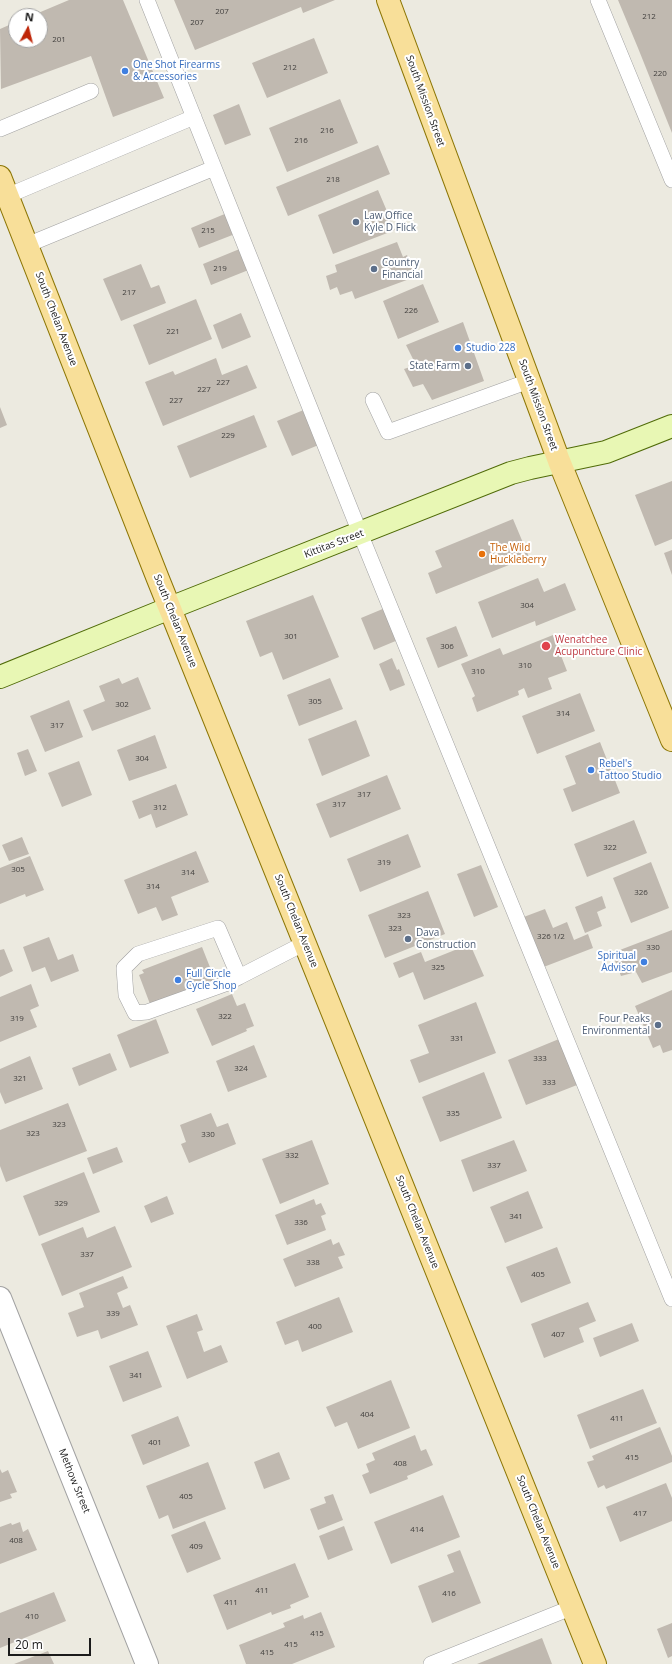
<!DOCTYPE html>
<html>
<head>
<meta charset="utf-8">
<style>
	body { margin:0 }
	#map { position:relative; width:672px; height:1664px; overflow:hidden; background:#eceae0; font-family:"Open Sans",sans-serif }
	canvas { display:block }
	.north { position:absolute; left:8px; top:8px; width:40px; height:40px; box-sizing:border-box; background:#fff; border:1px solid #a4a4a4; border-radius:50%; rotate:7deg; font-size:11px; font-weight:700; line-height:16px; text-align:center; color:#1b1b1b }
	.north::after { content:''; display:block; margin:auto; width:14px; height:18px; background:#bf2507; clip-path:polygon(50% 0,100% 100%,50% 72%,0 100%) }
	.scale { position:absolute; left:8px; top:1638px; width:83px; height:18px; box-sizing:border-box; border:2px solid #1b1b1b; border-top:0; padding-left:5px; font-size:12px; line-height:14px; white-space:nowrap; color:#1b1b1b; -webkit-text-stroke:3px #fff; paint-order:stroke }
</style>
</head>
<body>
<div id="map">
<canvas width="672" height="1664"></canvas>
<div class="north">N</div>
<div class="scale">20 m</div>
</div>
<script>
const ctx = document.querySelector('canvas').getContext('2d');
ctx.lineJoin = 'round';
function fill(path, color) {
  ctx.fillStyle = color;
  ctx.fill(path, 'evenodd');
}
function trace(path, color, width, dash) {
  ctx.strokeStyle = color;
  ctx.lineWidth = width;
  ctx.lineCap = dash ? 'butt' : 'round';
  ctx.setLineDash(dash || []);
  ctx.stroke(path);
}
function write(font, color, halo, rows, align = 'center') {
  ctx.font = font + ' "Open Sans",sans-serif';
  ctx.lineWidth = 4;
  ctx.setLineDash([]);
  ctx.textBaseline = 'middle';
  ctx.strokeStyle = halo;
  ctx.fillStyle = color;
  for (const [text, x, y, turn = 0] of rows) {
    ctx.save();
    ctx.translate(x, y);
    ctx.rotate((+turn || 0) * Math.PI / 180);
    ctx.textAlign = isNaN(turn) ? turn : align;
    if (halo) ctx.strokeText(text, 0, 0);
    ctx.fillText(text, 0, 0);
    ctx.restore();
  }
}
const building = new Path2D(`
	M 69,0 L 123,0 L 164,98 L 113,117 L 91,56 L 1,89 L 0,29 L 16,22 L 16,40 L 40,40 L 40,16 L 31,16 Z
	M 174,0 L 335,0 L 303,13 L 301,7 L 195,50 Z
	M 618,0 L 672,0 L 672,133 L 638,48 Z
	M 314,38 L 328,73 L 267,98 L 252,63 Z
	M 340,99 L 358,143 L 287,172 L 269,128 Z
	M 239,104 L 251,135 L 225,145 L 213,115 Z
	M 378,145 L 390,174 L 288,216 L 276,187 Z
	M 378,190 L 395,230 L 333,254 L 318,215 Z
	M 227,213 L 235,234 L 199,248 L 191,228 Z
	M 397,242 L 403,257 L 407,255 L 415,277 L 355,299 L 352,291 L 340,295 L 337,287 L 330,290 L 326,276 L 337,272 L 335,265 Z
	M 242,248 L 251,269 L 211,285 L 203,264 Z
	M 141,264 L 151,288 L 159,285 L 166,303 L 121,321 L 103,279 Z
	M 423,284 L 439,322 L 398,339 L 383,301 Z
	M 196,299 L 212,339 L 149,365 L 133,325 Z
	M 241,313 L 251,337 L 222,349 L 213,325 Z
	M 463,322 L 484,381 L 432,400 L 423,384 L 413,387 L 404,369 L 416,365 L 406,345 Z
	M 216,358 L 222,375 L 247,365 L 257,388 L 163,426 L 145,382 L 173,371 L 175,375 Z
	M 0,407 L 7,425 L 0,428 Z
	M 306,409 L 321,444 L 292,456 L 277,421 Z
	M 254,415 L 267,447 L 190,478 L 177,446 Z
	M 672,481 L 672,539 L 655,546 L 635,495 Z
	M 513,519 L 529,557 L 436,594 L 428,573 L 442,567 L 435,551 Z
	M 672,550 L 672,575 L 664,553 Z
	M 538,578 L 544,592 L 565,583 L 576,610 L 536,626 L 535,621 L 492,638 L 478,602 Z
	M 313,595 L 339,657 L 283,680 L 272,652 L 260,657 L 246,621 Z
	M 385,608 L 398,640 L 374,650 L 361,618 Z
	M 456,626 L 468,656 L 438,668 L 426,638 Z
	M 553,635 L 567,671 L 548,678 L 552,689 L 528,698 L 524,688 L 518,691 L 519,695 L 477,712 L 472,698 L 475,696 L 461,664 L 500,648 L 503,655 Z
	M 392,658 L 397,670 L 399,669 L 405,685 L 390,691 L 379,664 Z
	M 138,677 L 151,709 L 92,731 L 83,710 L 105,701 L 99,686 L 119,678 L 122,684 Z
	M 330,678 L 343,709 L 299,726 L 287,695 Z
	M 580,693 L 595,731 L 537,754 L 522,716 Z
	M 69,700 L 83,737 L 45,752 L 30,716 Z
	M 356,720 L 370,756 L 322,776 L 308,739 Z
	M 155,735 L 167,768 L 129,781 L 117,750 Z
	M 600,742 L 620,793 L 572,812 L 563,789 L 576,784 L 565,756 Z
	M 28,749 L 37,771 L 25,776 L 17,753 Z
	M 79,761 L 92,795 L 62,807 L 48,773 Z
	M 387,775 L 401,809 L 330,838 L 316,804 Z
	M 176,784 L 188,815 L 156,828 L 151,814 L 139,819 L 132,801 Z
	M 634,820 L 647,853 L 587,877 L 574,844 Z
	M 408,834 L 421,867 L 360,892 L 347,859 Z
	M 22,837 L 29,854 L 9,861 L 2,845 Z
	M 196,851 L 209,882 L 171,897 L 178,915 L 162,921 L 156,907 L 138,914 L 124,880 Z
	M 30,856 L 44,890 L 26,897 L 25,894 L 0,904 L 0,868 Z
	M 651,862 L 669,908 L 631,923 L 613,878 Z
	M 481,865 L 498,907 L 474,917 L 457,874 Z
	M 428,891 L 445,934 L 385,958 L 368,915 Z
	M 602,896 L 606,908 L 597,912 L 602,926 L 585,933 L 575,907 Z
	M 545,909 L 553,928 L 567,922 L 574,940 L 588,934 L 593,948 L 541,968 L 521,918 Z
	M 672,930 L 672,972 L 642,983 L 636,972 L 621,976 L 612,953 Z
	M 49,937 L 58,960 L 73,954 L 79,971 L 51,982 L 45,967 L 32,972 L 23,947 Z
	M 470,944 L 484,976 L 424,1000 L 413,972 L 399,978 L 393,963 L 421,952 L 425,962 Z
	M 202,947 L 217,985 L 150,1004 L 139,975 L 144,973 L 142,970 Z
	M 4,949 L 13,971 L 0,977 L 0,950 Z
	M 31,984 L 39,1006 L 30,1010 L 37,1027 L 0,1042 L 0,997 Z
	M 672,990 L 672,1050 L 663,1053 L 660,1045 L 653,1048 L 635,1006 Z
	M 232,994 L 237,1006 L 245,1003 L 254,1026 L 246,1029 L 247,1031 L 212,1046 L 196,1009 Z
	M 476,1002 L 496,1053 L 419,1083 L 410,1060 L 429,1053 L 418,1025 Z
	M 156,1019 L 169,1053 L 130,1068 L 117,1035 Z
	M 559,1039 L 577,1085 L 526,1105 L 508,1060 Z
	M 254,1045 L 267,1077 L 228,1092 L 216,1061 Z
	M 110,1053 L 117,1070 L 79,1086 L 72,1068 Z
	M 30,1056 L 43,1089 L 5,1104 L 0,1092 L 0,1069 Z
	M 484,1072 L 502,1118 L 440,1142 L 422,1097 Z
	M 68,1103 L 87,1151 L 6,1182 L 0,1166 L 0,1130 Z
	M 211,1113 L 217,1127 L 228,1123 L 236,1144 L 189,1163 L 181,1144 L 186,1142 L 180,1125 Z
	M 312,1140 L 329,1184 L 280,1204 L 262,1159 Z
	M 514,1140 L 527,1171 L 473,1192 L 461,1160 Z
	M 117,1147 L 123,1162 L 93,1174 L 87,1158 Z
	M 84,1172 L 100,1212 L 39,1236 L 23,1196 Z
	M 528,1191 L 543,1228 L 505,1243 L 490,1207 Z
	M 167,1196 L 174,1214 L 151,1223 L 144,1206 Z
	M 314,1199 L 316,1205 L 321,1203 L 326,1214 L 321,1216 L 326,1230 L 287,1245 L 275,1215 Z
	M 115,1226 L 132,1267 L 62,1296 L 41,1244 L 83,1227 L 87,1238 Z
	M 331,1239 L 333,1245 L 339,1242 L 345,1255 L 338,1257 L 343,1268 L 295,1287 L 283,1259 Z
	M 557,1247 L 571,1283 L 521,1303 L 506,1267 Z
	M 123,1276 L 128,1288 L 117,1293 L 123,1308 L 130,1305 L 138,1325 L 101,1339 L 98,1330 L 77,1337 L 68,1313 L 84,1307 L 79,1293 Z
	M 339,1297 L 353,1332 L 302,1352 L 298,1340 L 285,1345 L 276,1322 Z
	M 588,1302 L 596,1321 L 579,1328 L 584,1342 L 544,1358 L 531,1324 Z
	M 197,1314 L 203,1330 L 197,1332 L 204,1352 L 221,1345 L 228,1362 L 187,1379 L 166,1326 Z
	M 632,1323 L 639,1341 L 600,1357 L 593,1338 Z
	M 148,1351 L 162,1387 L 123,1402 L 109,1366 Z
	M 391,1380 L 410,1428 L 358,1449 L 347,1422 L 335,1427 L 326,1407 Z
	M 643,1389 L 657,1423 L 590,1449 L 577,1415 Z
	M 178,1416 L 190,1446 L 143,1465 L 131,1435 Z
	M 660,1427 L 672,1456 L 672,1462 L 606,1489 L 604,1485 L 598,1488 L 587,1462 L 594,1460 L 592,1456 Z
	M 415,1435 L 421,1451 L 426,1449 L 433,1465 L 407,1476 L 408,1479 L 370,1494 L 362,1475 L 369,1472 L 366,1464 L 375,1460 L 372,1453 Z
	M 279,1452 L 290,1479 L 264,1489 L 254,1462 Z
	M 208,1462 L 226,1509 L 173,1529 L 168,1515 L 159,1519 L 146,1486 Z
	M 0,1469 L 2,1473 L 8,1470 L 17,1492 L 10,1494 L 12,1498 L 0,1502 Z
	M 666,1483 L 672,1498 L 672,1521 L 620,1542 L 606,1507 Z
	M 333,1494 L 343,1520 L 318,1530 L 310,1509 L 326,1503 L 324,1497 Z
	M 443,1495 L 460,1537 L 391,1564 L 374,1522 Z
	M 205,1521 L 221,1559 L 187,1573 L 171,1535 Z
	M 20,1522 L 23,1532 L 28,1529 L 37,1550 L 0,1564 L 0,1527 L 11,1523 L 12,1525 Z
	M 344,1526 L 353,1550 L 328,1560 L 319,1536 Z
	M 460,1550 L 481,1603 L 432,1623 L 418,1586 L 454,1572 L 447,1555 Z
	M 295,1563 L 309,1597 L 290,1605 L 291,1608 L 272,1615 L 271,1612 L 227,1630 L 213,1595 Z
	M 54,1592 L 66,1621 L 0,1648 L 0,1613 Z
	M 321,1612 L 335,1647 L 292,1664 L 246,1664 L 239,1645 L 285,1627 L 283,1623 L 303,1615 L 304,1619 Z
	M 672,1623 L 672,1656 L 668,1658 L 657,1629 Z
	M 542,1638 L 552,1664 L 477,1664 Z
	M 48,1651 L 54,1664 L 14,1664 Z`);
const lane = new Path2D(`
	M 147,0 L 360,533 L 672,1299
	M 598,0 L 672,180
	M 0,129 L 91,91
	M 7,196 L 194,117
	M 27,245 L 214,168
	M 373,400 L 388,432 L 529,381
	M 239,977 L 225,984 L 147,1012 L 135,1013 L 126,995 L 124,968 L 138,954 L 218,928 L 239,977 L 305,943
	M 431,1664 L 573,1607`);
const street = new Path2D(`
	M 0,1298 L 147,1664`);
const secondary = new Path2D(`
	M 0,677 L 170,608 L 511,473 L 530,468 L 606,452 L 672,426`);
const primary = new Path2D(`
	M 388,0 L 559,461 L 672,740
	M 0,177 L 158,579 L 595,1664`);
const markers = [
	[125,71,4,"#3f7fe0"],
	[356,222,4,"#5c6f8a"],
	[374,269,4,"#5c6f8a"],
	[458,348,4,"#3f7fe0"],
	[468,366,4,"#5c6f8a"],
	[482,554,4,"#e8710a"],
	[546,646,5,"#e0444e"],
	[591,770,4,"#3f7fe0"],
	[408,939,4,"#5c6f8a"],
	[644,962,4,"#3f7fe0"],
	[178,980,4,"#3f7fe0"],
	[658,1025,4,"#5c6f8a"]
];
const numberNames = [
	["207",222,12],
	["212",649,17],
	["207",197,23],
	["201",59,40],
	["212",290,68],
	["220",660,74],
	["216",327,131],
	["216",301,141],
	["218",333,180],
	["215",208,231],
	["219",220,269],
	["217",129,293],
	["226",411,311],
	["221",173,332],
	["227",223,383],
	["227",204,390],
	["227",176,401],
	["229",228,436],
	["304",527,606],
	["301",291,637],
	["306",447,647],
	["310",525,666],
	["310",478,672],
	["305",315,702],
	["302",122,705],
	["314",563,714],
	["317",57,726],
	["304",142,759],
	["317",364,795],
	["317",339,805],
	["312",160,808],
	["322",610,848],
	["319",384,863],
	["305",18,870],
	["314",188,873],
	["314",153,887],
	["326",641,893],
	["323",404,916],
	["323",395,929],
	["326 1/2",551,937],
	["330",653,948],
	["325",438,968],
	["322",225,1017],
	["319",17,1019],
	["331",457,1039],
	["333",540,1059],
	["324",241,1069],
	["321",20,1079],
	["333",549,1083],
	["335",453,1114],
	["323",59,1125],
	["323",33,1134],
	["330",208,1135],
	["332",292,1156],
	["337",494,1166],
	["329",61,1204],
	["341",516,1217],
	["336",301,1223],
	["337",87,1255],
	["338",313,1263],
	["405",538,1275],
	["339",113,1314],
	["400",315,1327],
	["407",558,1335],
	["341",136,1376],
	["404",367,1415],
	["411",617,1419],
	["401",155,1443],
	["415",632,1458],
	["408",400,1464],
	["405",186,1497],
	["417",640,1514],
	["414",417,1530],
	["408",16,1541],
	["409",196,1547],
	["411",262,1591],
	["416",449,1594],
	["411",231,1603],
	["410",32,1617],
	["415",317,1634],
	["415",291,1645],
	["415",267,1653]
];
const shopNames = [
	["One Shot Firearms",133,65],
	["& Accessories",133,77],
	["Studio 228",466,348],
	["Rebel's",599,764],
	["Tattoo Studio",599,776],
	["Spiritual",636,956,"right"],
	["Advisor",636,968,"right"],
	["Full Circle",186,974],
	["Cycle Shop",186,986]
];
const streetNames = [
	["South Mission Street",425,101,70],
	["South Chelan Avenue",56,319,69],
	["South Mission Street",538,405,70],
	["Kittitas Street",334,544,-21],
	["South Chelan Avenue",175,621,68],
	["South Chelan Avenue",296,921,68],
	["South Chelan Avenue",417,1222,68],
	["Methow Street",74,1481,68],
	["South Chelan Avenue",538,1522,68]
];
const serviceNames = [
	["Law Office",364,216],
	["Kyle D Flick",364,228],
	["Country",382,263],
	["Financial",382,275],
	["State Farm",460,366,"right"],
	["Dava",416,933],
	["Construction",416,945],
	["Four Peaks",650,1019,"right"],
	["Environmental",650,1031,"right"]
];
const foodNames = [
	["The Wild",490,548],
	["Huckleberry",490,560]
];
const healthNames = [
	["Wenatchee",555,640],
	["Acupuncture Clinic",555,652]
];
fill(building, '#c0b9b0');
trace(lane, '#a2a2a2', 16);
trace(street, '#a2a2a2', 24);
trace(secondary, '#506b08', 24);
trace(primary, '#8c7605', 24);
trace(lane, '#fff', 15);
trace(street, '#fff', 22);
trace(secondary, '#e8f7b4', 22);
trace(primary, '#f8df99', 22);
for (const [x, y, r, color] of markers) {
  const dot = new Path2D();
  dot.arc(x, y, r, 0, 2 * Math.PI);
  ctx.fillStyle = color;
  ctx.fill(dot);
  trace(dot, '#fff', 1.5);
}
write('8px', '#444240', null, numberNames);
write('10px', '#366cbe', '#fff', shopNames, 'left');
write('10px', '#1b1b1b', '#fff', streetNames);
write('10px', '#4e5e75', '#fff', serviceNames, 'left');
write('10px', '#c56008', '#fff', foodNames, 'left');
write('10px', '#be3a42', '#fff', healthNames, 'left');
</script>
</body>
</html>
